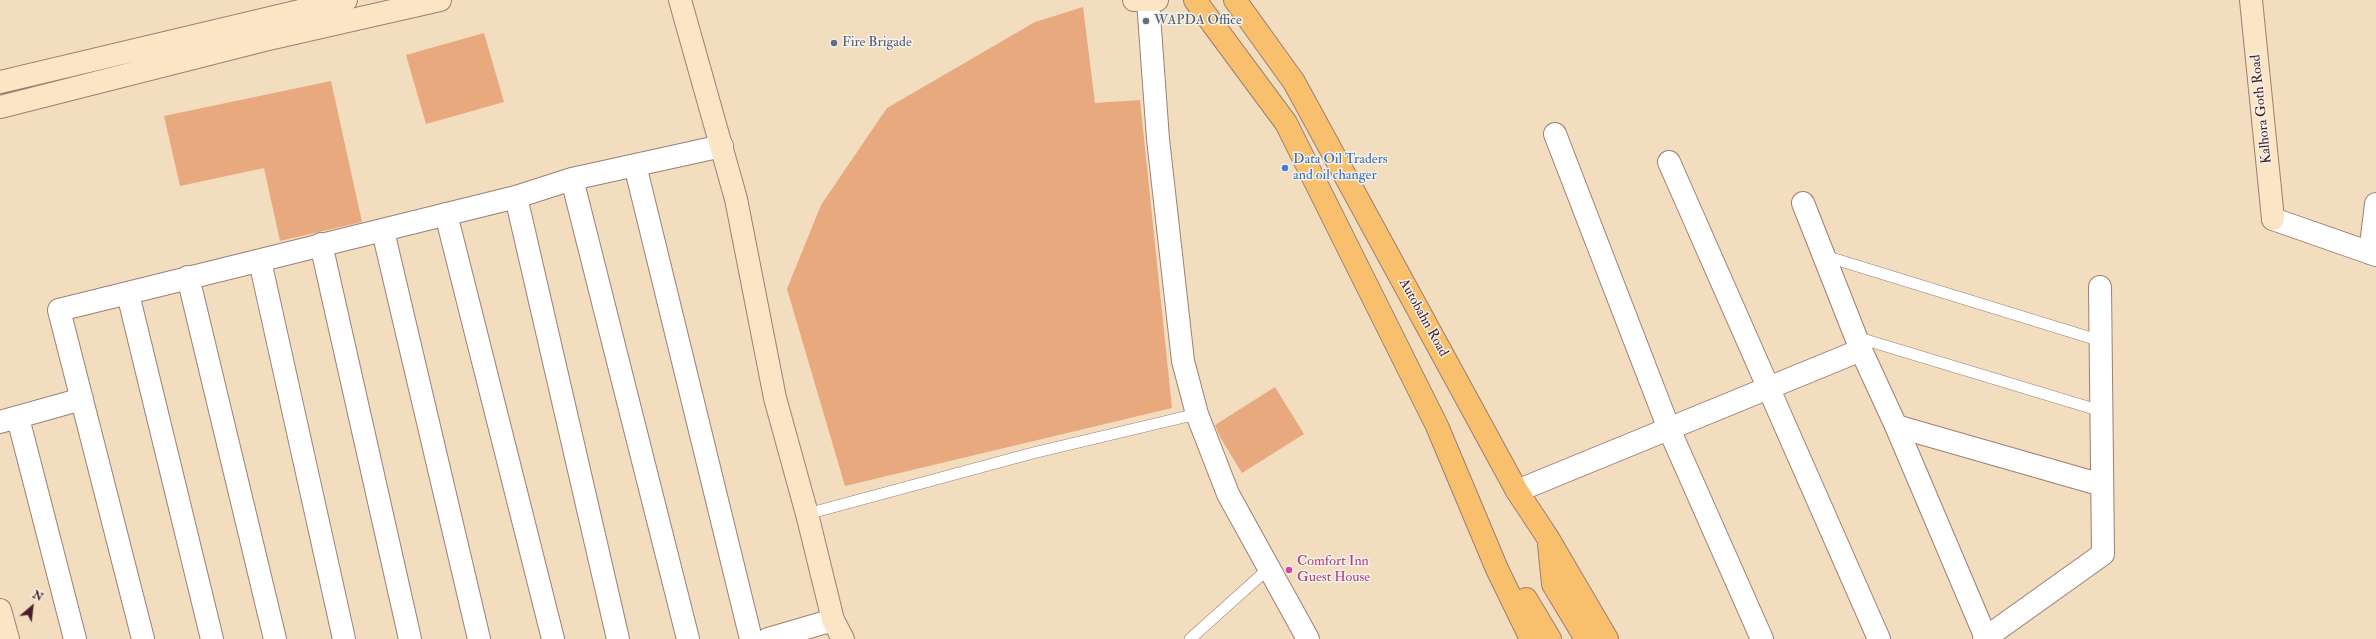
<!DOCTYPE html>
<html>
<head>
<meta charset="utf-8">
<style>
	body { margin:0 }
	#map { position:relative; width:2376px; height:639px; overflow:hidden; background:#f2ddbf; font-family:"IM FELL Double Pica",serif }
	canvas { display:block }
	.north { position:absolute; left:12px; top:587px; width:40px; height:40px; -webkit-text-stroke:3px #f7f3e8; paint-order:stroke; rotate:28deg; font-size:11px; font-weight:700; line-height:16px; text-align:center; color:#4a1f2b }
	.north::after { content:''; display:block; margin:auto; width:14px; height:18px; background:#4a1f2b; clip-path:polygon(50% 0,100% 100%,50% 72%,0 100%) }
</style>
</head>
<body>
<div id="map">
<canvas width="2376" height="639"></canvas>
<div class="north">N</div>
</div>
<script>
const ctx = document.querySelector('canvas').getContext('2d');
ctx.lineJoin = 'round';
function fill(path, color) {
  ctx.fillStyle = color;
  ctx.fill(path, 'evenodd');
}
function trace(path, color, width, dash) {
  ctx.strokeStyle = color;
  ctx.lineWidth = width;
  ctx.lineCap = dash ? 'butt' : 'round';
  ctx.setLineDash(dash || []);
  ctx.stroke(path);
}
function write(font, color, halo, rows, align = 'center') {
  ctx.font = font + ' "IM FELL Double Pica",serif';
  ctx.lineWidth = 3;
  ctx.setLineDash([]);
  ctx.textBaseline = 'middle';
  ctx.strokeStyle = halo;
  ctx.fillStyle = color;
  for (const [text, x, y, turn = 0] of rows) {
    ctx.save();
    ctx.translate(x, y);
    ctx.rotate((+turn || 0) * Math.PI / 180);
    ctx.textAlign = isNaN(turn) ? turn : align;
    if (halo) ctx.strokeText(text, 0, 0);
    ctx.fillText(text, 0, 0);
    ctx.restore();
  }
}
const building = new Path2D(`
	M 1083,7 L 1095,103 L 1140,100 L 1172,408 L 845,486 L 787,289 L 821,205 L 887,108 L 1035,22 Z
	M 484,33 L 504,102 L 426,124 L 406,55 Z
	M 331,81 L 362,222 L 280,241 L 264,168 L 180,186 L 164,116 Z
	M 1275,387 L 1304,434 L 1242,473 L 1220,437 L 1215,425 Z`);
const lane = new Path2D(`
	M 1825,256 L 2101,341
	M 1856,337 L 2101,411
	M 807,514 L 1033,453 L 1197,414
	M 1190,639 L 1268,569`);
const street = new Path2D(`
	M 1148,1 L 1158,139 L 1183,361 L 1197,414 L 1228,494 L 1308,639
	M 1555,134 L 1669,429 L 1762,639
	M 1669,162 L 1879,639
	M 635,165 L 751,639
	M 572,179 L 688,639
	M 516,197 L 618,639
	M 1803,203 L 1861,350
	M 446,214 L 553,639
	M 2273,219 L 2376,255
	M 383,231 L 479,639
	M 321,244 L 410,639
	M 2370,253 L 2376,204
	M 260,261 L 344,639
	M 188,277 L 275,639
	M 128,294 L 212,639
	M 18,418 L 75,639
	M 0,422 L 82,399
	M 1896,426 L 1986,638
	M 1517,491 L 1861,350 L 1896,426 L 2102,485
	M 143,639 L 59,310 L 516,197 L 572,179 L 722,146
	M 768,639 L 833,620
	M 1984,639 L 2103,554 L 2100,287`);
const secondary = new Path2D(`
	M 680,0 L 736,199 L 775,398 L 807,514 L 833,620 L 843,639
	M 1134,0 L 1157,0
	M 2251,0 L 2273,219
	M 0,82 L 346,0
	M 0,107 L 264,40 L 440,0
	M 0,610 L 8,639`);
const highway = new Path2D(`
	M 1195,0 L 1286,123 L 1437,426 L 1497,569 L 1531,639
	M 1235,0 L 1294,82 L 1517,491 L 1548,538 L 1607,639
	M 1549,545 L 1553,584 L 1586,639
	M 1526,599 L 1550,639`);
const markers = [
	[1146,21,4,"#5c6f8a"],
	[834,43,4,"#5c6f8a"],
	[1285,168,4,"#3f7fe0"],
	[1289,570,4,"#d1479c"]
];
const serviceNames = [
	["WAPDA Office",1154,21],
	["Fire Brigade",842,43]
];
const streetNames = [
	["Kalhora Goth Road",2262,109,-96],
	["Autobahn Road",1423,318,61]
];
const shopNames = [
	["Data Oil Traders",1293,160],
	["and oil changer",1293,176]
];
const hotelNames = [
	["Comfort Inn",1297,562],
	["Guest House",1297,578]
];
fill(building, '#e8a97f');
trace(lane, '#9e7e75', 12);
trace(street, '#9e7e75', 24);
trace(secondary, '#9e7e75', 24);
trace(highway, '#9e7e75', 24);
trace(lane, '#fff', 11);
trace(street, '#fff', 22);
trace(secondary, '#fce5c4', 22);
trace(highway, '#f8bf6c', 22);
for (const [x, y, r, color] of markers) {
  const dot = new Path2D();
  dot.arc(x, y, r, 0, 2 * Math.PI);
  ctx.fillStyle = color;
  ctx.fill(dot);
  trace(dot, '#f7f3e8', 1.5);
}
write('14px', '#4e5e75', '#f7f3e8', serviceNames, 'left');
write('14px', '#4a1f2b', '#f7f3e8', streetNames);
write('14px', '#366cbe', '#f7f3e8', shopNames, 'left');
write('14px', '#b23c85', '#f7f3e8', hotelNames, 'left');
</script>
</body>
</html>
